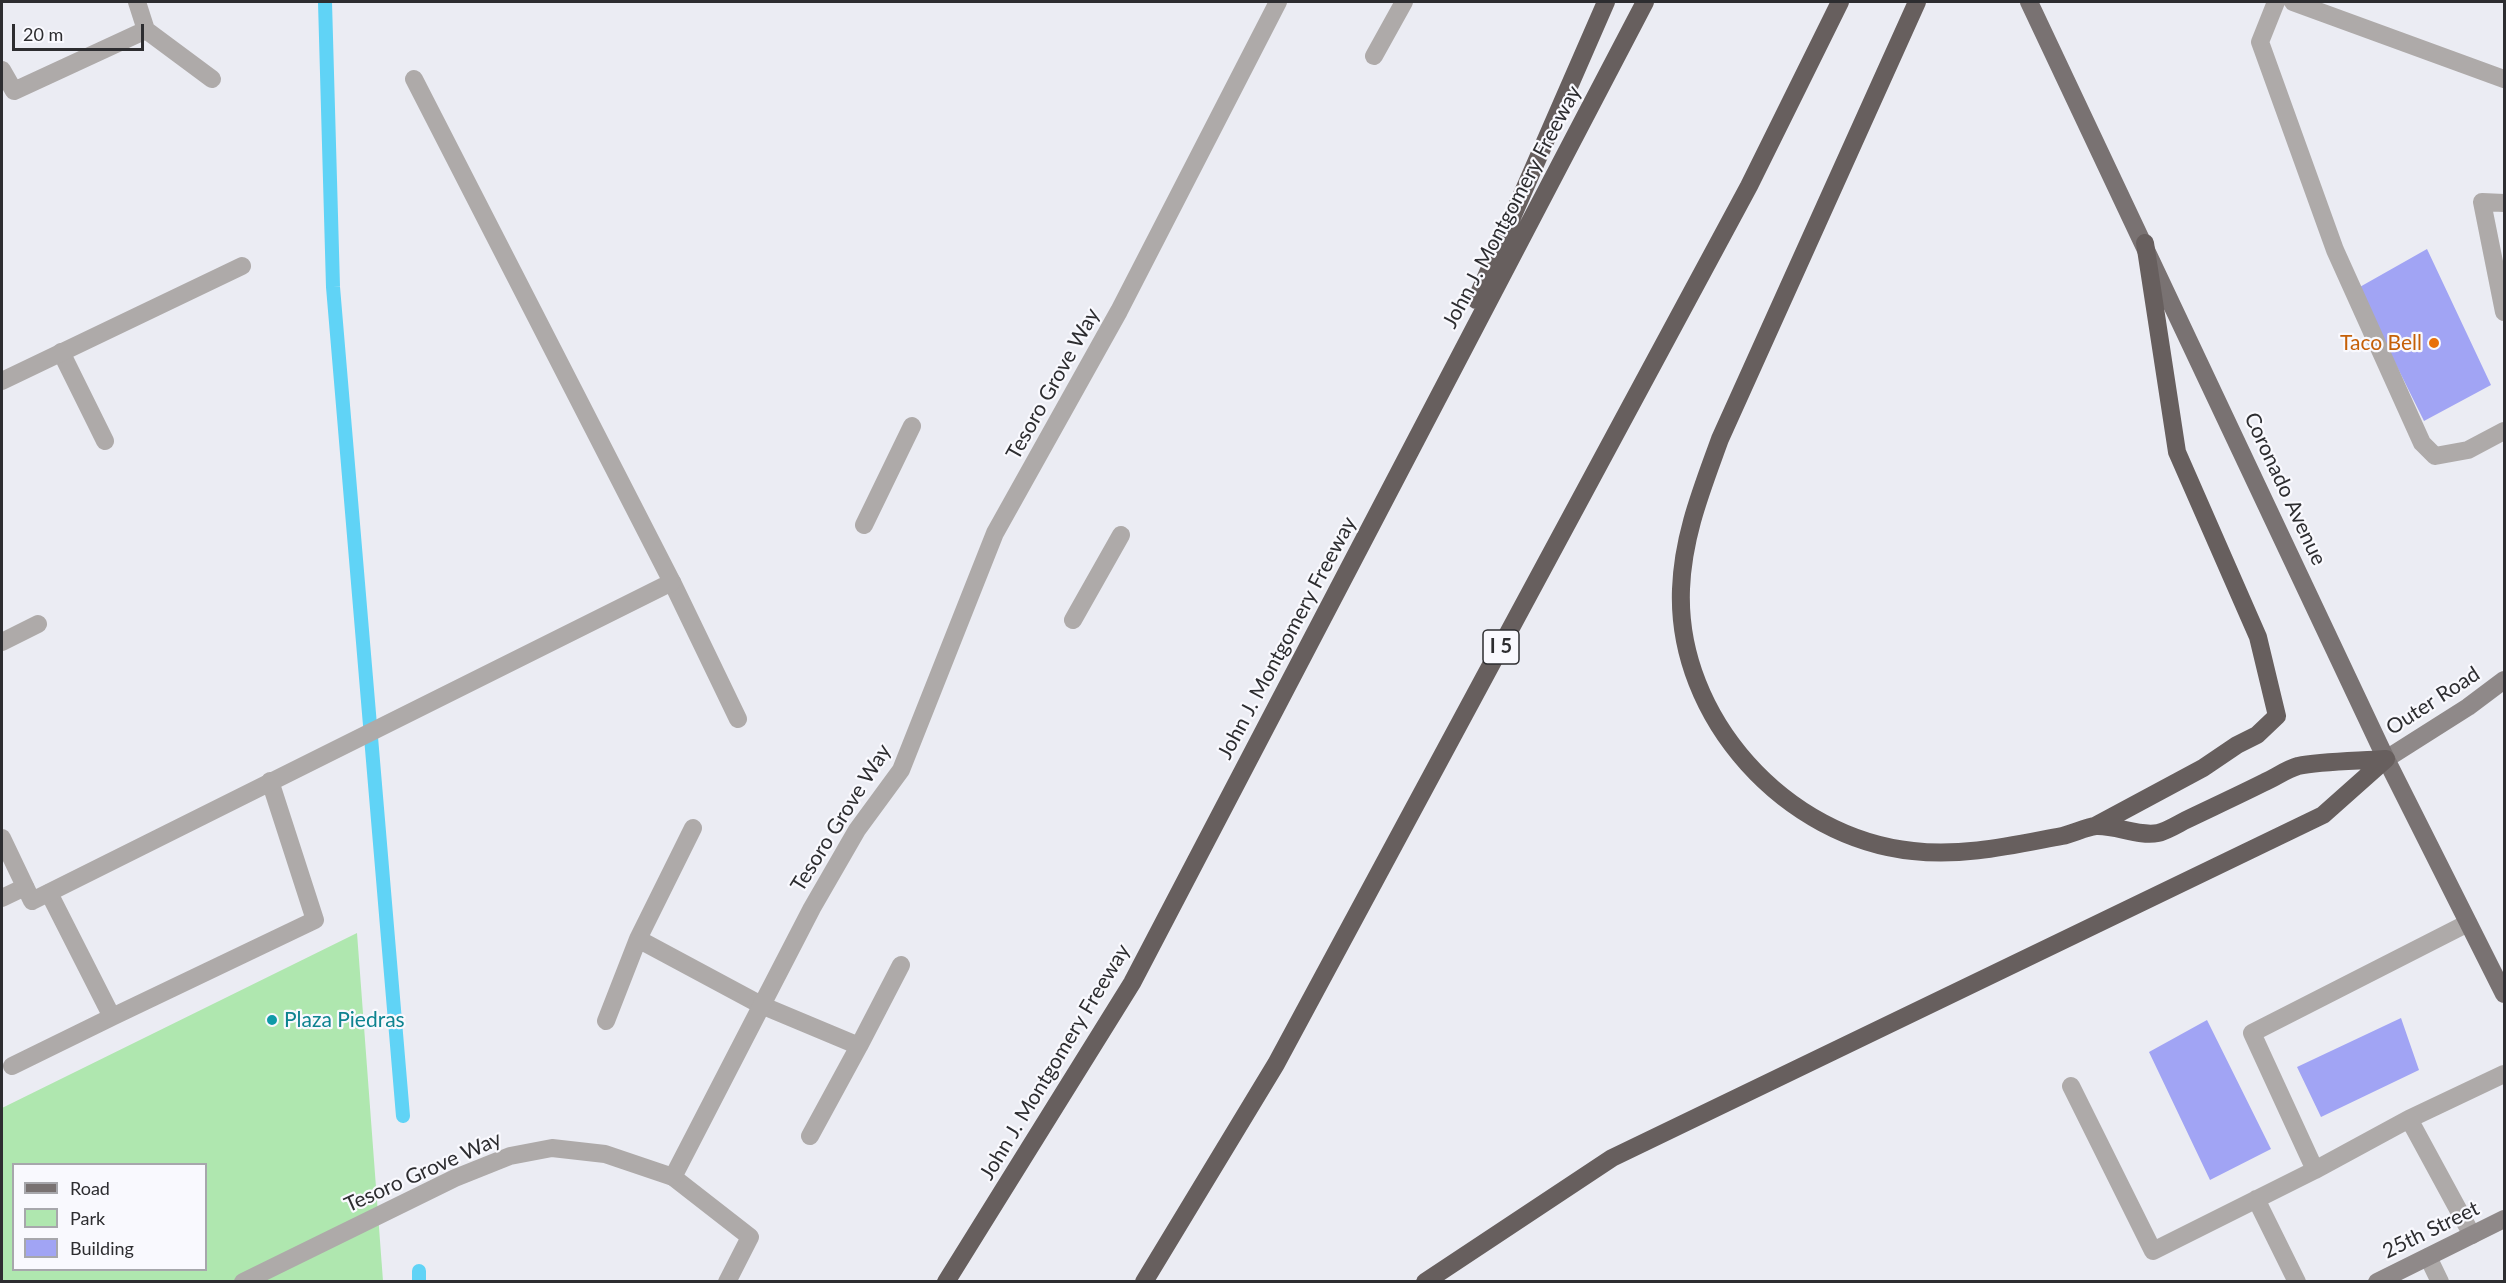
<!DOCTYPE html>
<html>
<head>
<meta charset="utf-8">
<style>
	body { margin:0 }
	#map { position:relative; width:2506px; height:1283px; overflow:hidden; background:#ebecf3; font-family:Lato,sans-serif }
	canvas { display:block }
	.frame { position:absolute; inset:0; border:3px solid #2d2d30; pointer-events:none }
	.legend { position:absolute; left:12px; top:1163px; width:195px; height:108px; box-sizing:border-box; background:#f9f9fe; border:2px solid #a7a7ac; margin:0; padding:8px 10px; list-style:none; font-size:18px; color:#2d2d30 }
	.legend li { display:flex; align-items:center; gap:12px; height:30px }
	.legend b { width:30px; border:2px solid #a7a7ac }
	.scale { position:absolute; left:12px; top:24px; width:132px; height:27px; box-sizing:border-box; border:3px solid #2d2d30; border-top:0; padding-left:8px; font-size:18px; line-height:21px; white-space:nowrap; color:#2d2d30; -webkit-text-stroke:4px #f9f9fe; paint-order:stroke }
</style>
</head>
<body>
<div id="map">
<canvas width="2506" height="1283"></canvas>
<div class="frame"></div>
<ul class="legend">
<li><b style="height:8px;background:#797272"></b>Road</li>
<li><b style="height:16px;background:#afe7af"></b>Park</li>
<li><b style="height:16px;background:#a1a4f4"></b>Building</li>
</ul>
<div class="scale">20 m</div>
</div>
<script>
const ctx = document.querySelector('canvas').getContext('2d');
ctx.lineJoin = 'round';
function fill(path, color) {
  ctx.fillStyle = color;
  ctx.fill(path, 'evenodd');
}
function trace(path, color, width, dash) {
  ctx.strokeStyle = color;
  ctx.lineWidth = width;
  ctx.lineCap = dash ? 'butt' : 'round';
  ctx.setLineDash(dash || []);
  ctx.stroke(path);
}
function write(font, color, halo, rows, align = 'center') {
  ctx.font = font + ' Lato,sans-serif';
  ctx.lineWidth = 4.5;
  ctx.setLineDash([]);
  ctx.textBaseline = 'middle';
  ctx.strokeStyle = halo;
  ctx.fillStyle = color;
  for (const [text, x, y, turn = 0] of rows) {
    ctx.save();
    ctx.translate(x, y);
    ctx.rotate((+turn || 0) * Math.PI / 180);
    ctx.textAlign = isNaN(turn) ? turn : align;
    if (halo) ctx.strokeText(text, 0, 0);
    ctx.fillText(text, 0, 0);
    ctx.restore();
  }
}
const green = new Path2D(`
	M 357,933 L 383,1281 L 2,1282 L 2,1108 ZM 14,1164 L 206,1164 L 206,1270 L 14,1270 Z`);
const stream = new Path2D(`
	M 325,2 L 333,287 L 403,1116
	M 419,1271 L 419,1282`);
const building = new Path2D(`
	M 2427,249 L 2491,385 L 2424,421 L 2358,288 Z
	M 2401,1018 L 2419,1070 L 2321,1117 L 2297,1067 Z
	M 2207,1020 L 2271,1149 L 2210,1180 L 2149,1052 Z`);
const lane = new Path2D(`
	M 137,2 L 146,30 L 212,79
	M 2276,2 L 2260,42 L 2335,250 L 2422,443 L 2435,456 L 2468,450 L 2504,431
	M 2293,2 L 2504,79
	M 1374,56 L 1404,2
	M 2,70 L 14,91 L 146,30
	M 2504,203 L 2482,202 L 2504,312
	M 61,352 L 105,441
	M 864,525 L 912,426
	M 672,582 L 738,719
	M 1073,620 L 1121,535
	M 2,642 L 38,624
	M 693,828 L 638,939 L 761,1005 L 859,1046 L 901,965
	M 2,898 L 25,887
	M 2468,923 L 2252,1033 L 2315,1170 L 2409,1119 L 2504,1074
	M 112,1017 L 315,920 L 270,781
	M 606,1021 L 638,939
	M 12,1066 L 112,1017 L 49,893
	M 2071,1086 L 2153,1251 L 2315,1170
	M 2409,1119 L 2472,1235
	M 810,1136 L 859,1046
	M 673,1177 L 750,1237 L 727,1282
	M 2256,1199 L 2297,1282
	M 2428,1257 L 2440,1282`);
const street = new Path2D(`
	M 2,381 L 242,266
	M 2,838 L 32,901 L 672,582 L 414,79
	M 243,1282 L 455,1178 L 510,1156 L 552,1148 L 605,1154 L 673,1177 L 812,908 L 857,830 L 901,770 L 995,533 L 1119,311 L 1278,2`);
const secondary = new Path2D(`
	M 2386,759 L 2468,707 L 2504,680
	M 2377,1282 L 2504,1219`);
const primary = new Path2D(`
	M 2029,2 L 2386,759 L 2504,994`);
const highway = new Path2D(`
	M 1917,2 L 1720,439 C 1702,489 1683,535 1681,589 C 1676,718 1786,838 1913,851 C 1963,857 2013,845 2062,836 C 2073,834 2085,827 2096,826 C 2116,825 2139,837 2158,833 C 2167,831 2178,824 2186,820 C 2213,807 2239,795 2265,782 C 2276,777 2287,769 2298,766 C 2321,761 2361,761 2386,759
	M 1476,300 L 1606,2
	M 2095,826 L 2203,768 L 2237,745 L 2257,735 L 2277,716 L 2258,637 L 2177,452 L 2145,243
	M 946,1282 L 1132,983 L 1645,2
	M 1144,1282 L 1276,1064 L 1749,186 L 1840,2
	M 1425,1282 L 1612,1158 L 2323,815 L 2386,759`);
const markers = [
	[2434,343,6,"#e8710a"],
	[272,1020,6,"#0f9aa8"]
];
const shields = [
	[1501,647,36]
];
const shieldNames = [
	["I 5",1501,647]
];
const streetNames = [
	["John J. Montgomery Freeway",1512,207,-62],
	["Tesoro Grove Way",1053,384,-61],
	["Coronado Avenue",2285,489,65],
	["John J. Montgomery Freeway",1287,638,-62],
	["Outer Road",2433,701,-33],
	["Tesoro Grove Way",841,818,-58],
	["John J. Montgomery Freeway",1055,1062,-59],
	["Tesoro Grove Way",423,1172,-24],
	["25th Street",2431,1230,-26]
];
const foodNames = [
	["Taco Bell",2422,343]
];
const cultureNames = [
	["Plaza Piedras",284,1020]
];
fill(green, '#afe7af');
trace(stream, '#60d3f6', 14);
fill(building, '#a1a4f4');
trace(lane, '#aeaaa9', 18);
trace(street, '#aeaaa9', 18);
trace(secondary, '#8f8989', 18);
trace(primary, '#797272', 18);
trace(highway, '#675f5e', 18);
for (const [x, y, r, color] of markers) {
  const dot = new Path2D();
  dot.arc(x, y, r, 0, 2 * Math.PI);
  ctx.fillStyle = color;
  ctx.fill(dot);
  trace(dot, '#f9f9fe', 2);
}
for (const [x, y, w] of shields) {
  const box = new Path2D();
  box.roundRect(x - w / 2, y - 17, w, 34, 4.5);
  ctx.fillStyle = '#f9f9fe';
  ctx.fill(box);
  trace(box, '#2d2d30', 1.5);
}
write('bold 20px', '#2d2d30', null, shieldNames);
write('21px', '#2d2d30', '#f9f9fe', streetNames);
write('21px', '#c56008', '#f9f9fe', foodNames, 'right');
write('21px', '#0d838f', '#f9f9fe', cultureNames, 'left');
</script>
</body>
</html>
